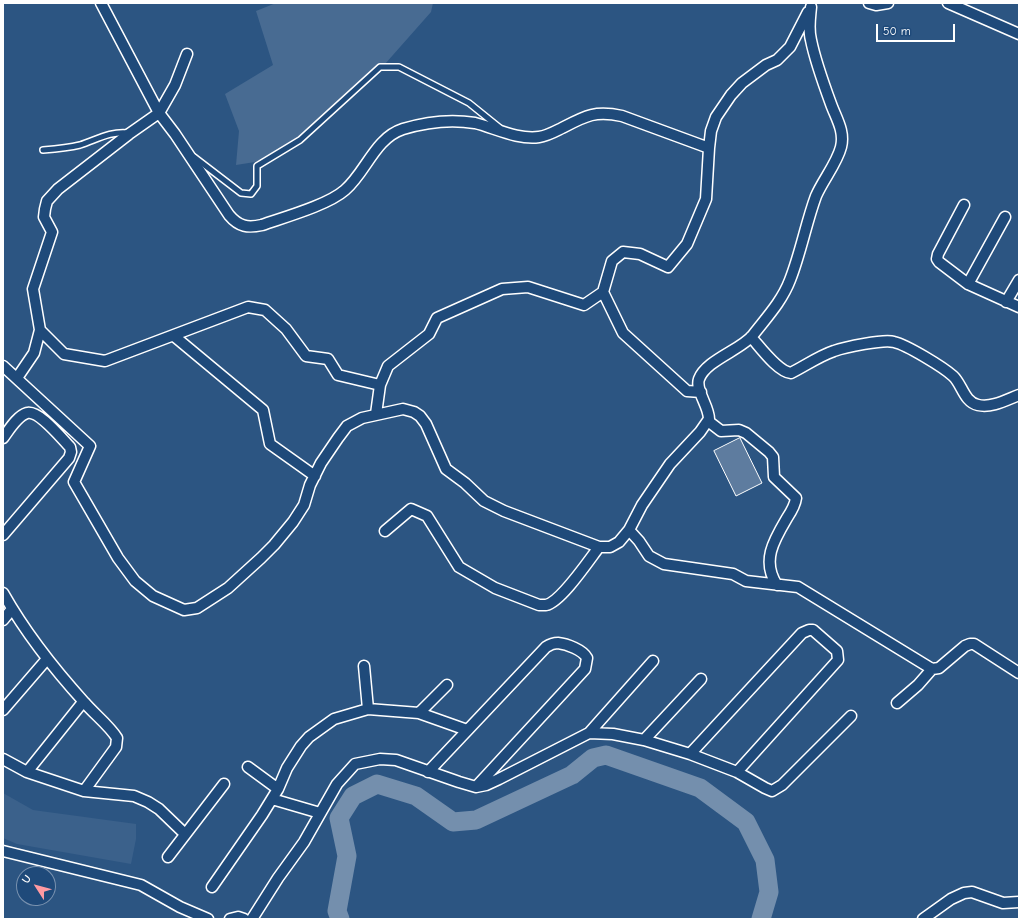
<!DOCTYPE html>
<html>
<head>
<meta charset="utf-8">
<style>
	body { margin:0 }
	#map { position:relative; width:1022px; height:922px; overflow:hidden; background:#2c5582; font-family:"Comic Neue",sans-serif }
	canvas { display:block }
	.frame { position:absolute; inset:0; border:4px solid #fff; pointer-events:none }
	.north { position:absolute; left:16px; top:866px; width:40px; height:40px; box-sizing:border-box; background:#1f4a7a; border:1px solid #7992af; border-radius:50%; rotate:306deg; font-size:11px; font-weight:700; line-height:16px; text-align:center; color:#fff }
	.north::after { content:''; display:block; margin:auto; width:14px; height:18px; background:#ff9aa2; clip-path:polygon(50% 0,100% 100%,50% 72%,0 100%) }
	.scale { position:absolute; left:876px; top:24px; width:79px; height:18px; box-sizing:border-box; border:2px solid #fff; border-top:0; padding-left:5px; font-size:12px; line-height:14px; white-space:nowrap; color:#fff; -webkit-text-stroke:3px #1f4a7a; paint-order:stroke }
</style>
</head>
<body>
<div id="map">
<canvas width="1022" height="922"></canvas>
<div class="frame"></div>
<div class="north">U</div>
<div class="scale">50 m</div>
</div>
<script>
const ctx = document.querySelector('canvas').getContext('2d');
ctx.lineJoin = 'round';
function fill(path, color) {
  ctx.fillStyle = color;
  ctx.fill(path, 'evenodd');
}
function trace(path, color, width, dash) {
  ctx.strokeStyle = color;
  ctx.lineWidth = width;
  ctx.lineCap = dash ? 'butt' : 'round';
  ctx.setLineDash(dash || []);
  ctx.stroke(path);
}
const built = new Path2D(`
	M 3,793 L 33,810 L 136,824 L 136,839 L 131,864 L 17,844 L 3,838 Z`);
const green = new Path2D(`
	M 276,3 L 433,3 L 431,12 L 385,64 L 323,115 L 291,147 L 255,162 L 236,165 L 239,131 L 225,94 L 273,65 L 256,11 Z`);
const river = new Path2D(`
	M 340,919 L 337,911 L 347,856 L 339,818 L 353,796 L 377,784 L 416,796 L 453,822 L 476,820 L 572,775 L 593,758 L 606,755 L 700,788 L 746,822 L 765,860 L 769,892 L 761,919`);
const building = new Path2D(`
	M 740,438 L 762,483 L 736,496 L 714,451 Z`);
const lane = new Path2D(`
	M 43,150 C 56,149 68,148 80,145 C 96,140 110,131 128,133
	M 194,157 L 241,193 L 251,194 L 257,186 L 257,166 L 300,140 L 380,67 L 399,67 L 469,103 L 500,128`);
const street = new Path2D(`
	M 101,3 L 159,113 L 175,134 L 229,215 C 239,227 248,228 262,225 C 285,217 328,205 345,190 C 366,172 375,138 403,129 C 426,122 451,119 475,123 C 495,128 518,140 539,137 C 547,136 554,132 562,128 C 585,116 595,110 622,116 L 709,148
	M 869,3 L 876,5 L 888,3
	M 948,3 L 1019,34
	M 964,205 L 938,254 L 937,259 L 939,262 L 968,284 L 1019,307
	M 968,284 L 1005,217
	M 603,292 L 623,333 L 687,391 L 701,392
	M 1006,302 L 1019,280
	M 40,330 L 64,354 L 105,361 L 248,307 L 265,310 L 286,329 L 306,356 L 328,359 L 338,375 L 380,385
	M 174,336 L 263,410 L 270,444 L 315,476
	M 751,337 C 760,347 778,372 791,373 C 805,366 819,356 834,351 C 845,347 884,339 894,342 C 907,345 943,367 953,376 C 962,384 964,402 978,405 C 992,408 1006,400 1019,395
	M 3,366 L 90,446 L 74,482 L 118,558 L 135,581 L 153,596 L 184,610 L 197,608 L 228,588 L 261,558 L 274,545 L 293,522 L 304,505 L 310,485 L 321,463 L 338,438 L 347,426 L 362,418 L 403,409 L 414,412 L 420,416 L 426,424 L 446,469 L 465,483 L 484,501 L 504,511 L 599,547 L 610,547 L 619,542 L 629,530 L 642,505 L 670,464 L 700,432 L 709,419 C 709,406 695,390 699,379 C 706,360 741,350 753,335 C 767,317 782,301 790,280 C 801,252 806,223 816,196 C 823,180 837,163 841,147 C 845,131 836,118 831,104 C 824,85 815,60 811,40 C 808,29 810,18 811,7
	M 17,378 L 34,353 L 40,330 L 33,289 L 52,232 L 44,217 L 45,209 L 47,201 L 58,189 L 129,134 L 159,113 L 175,85 L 187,54
	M 376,414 L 380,385 L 388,366 L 429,334 L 437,318 L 502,289 L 528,287 L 584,305 L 603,292 L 612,261 L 623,252 L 640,254 L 668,267 L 687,244 L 706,199 L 709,148 L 711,131 L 716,117 L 731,95 L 742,83 L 766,65 L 777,60 L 790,47 L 808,12
	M 708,421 L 721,431 L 739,430 L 746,433 L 769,452 L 773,457 L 774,477 L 796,498 C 795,506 791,512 787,518 C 774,540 761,561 777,585
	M 3,438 C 9,430 17,416 27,413 C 39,410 61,438 70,447 L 71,452 L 69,458 L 3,535
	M 629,530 L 639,541 L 649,556 L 664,564 L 733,574 L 746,581 L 798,587 L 932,669 L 939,668 L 965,646 L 970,644 L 974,644 L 1019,673
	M 385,531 L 411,509 L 427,516 L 459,567 L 495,588 L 539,605 C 541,605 544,605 546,605 C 561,602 589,560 599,547
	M 3,593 C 25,632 54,669 84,702 C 94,714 109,725 117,738 L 116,747 L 84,791
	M 3,620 L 12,609
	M 364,666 L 368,709
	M 897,703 L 918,685 L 932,669
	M 3,710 L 47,659
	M 419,713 L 447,685
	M 589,733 L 653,661
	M 644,740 L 701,679
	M 690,754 L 802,633 L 809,630 L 813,630 L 837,651 L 838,660 L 737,772
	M 3,759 L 27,772 L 84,791 L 134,796 L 148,802 L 159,809 L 185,834
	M 248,767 L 278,789
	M 27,772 L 83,702
	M 428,772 L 546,647 C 549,645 554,643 558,643 C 567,644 583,650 587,658 L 585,669 L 476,787
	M 272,799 L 320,813
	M 3,851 L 141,885 L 180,907 L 208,919
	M 168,857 L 224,784
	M 212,887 L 262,815 L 278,789 L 287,768 L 301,746 L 309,737 L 334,719 L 368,709 L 419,713 L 467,730
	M 230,919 L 238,917 L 244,919
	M 252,919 L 278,878 L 304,842 L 337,784 L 355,764 L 380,759 L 396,760 L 459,782 L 476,787 L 486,785 L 499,779 L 589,733 L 613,734 L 644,740 L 690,754 L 737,772 L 765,788 L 772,791 L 782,785 L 851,716
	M 923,919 L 951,899 L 964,893 L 972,892 L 1003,903 L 1019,902`);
fill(built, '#3b618b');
fill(green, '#486b92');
trace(river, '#748fad', 19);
fill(building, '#5e7c9f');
trace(building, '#fff', 1);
trace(lane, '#fff', 8);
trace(street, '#fff', 13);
trace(lane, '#1f4a7a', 5);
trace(street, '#1f4a7a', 10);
</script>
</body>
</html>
